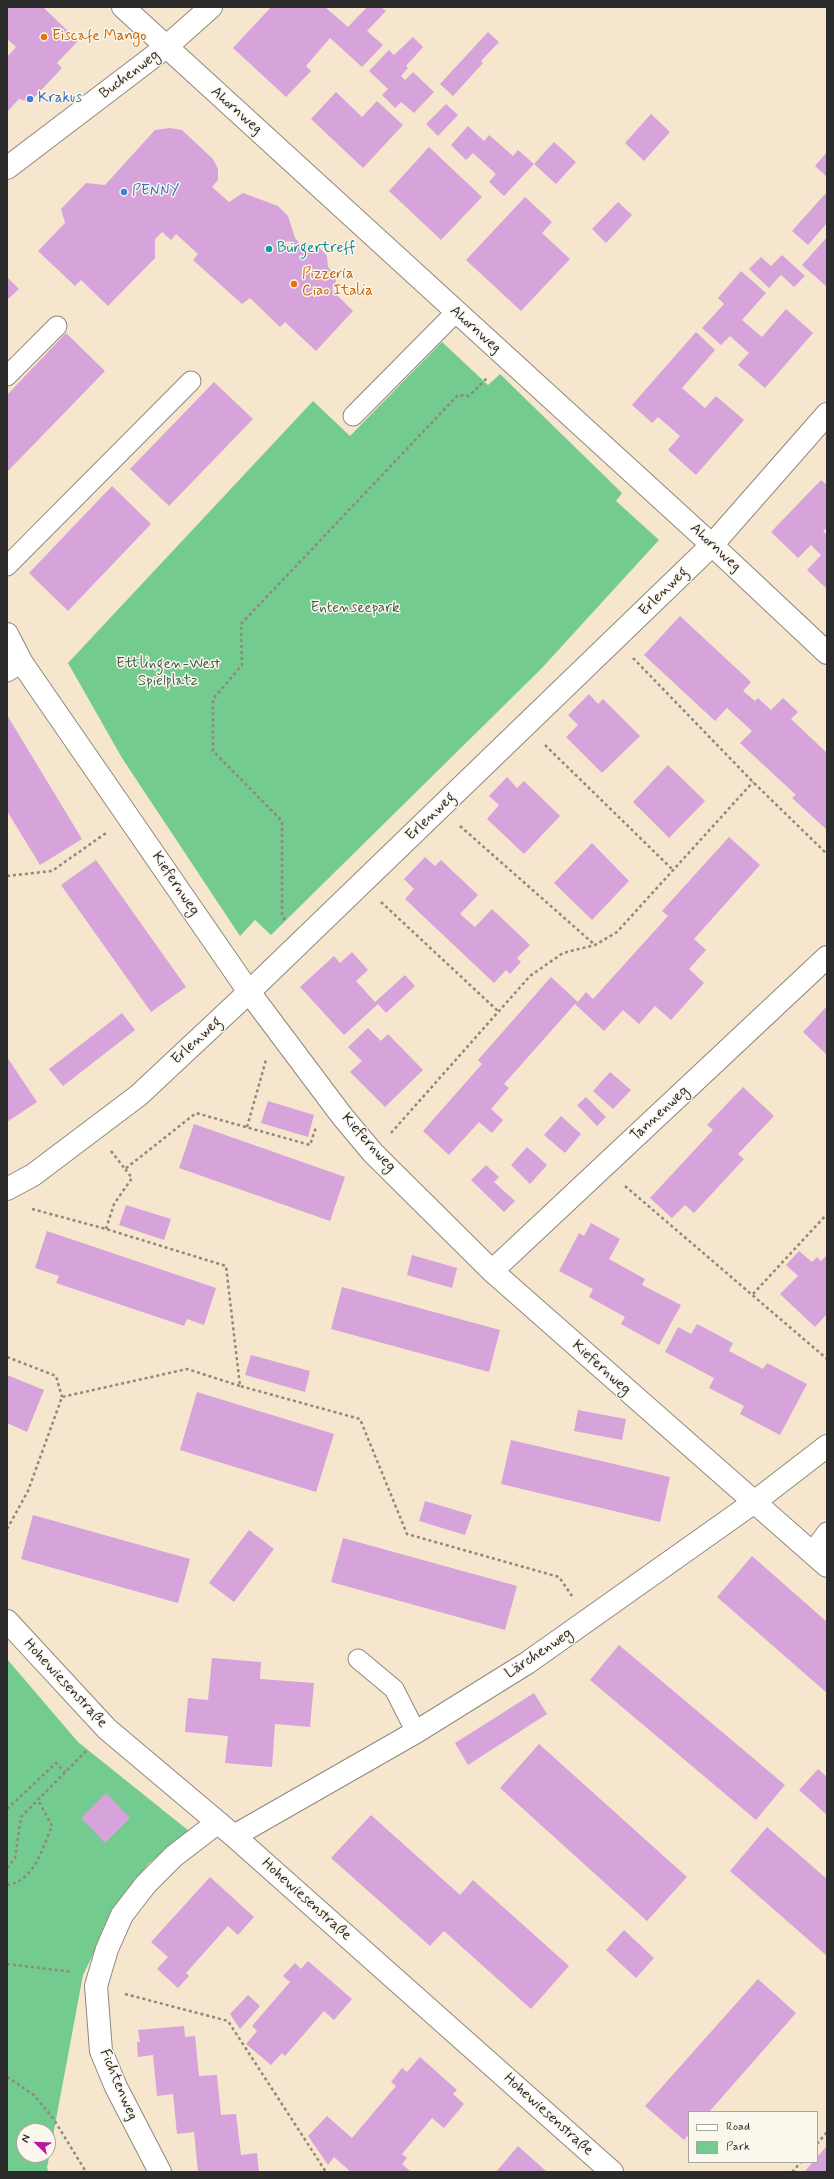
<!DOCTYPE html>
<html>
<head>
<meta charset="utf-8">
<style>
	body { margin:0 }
	#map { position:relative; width:834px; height:2179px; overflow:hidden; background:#f6e6ce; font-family:Mynerve,sans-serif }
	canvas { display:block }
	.frame { position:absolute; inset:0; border:8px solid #2b2b2b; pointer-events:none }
	.legend { position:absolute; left:688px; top:2111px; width:130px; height:52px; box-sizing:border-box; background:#fbf7ec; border:1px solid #a8a59f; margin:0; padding:5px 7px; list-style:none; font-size:12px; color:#2b2b2b }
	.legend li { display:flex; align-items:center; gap:8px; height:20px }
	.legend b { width:20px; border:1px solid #a8a59f }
	.north { position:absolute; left:16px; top:2123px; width:40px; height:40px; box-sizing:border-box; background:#fbf7ec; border:1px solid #a8a59f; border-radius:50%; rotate:293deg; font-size:11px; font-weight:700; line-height:16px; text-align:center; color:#2b2b2b }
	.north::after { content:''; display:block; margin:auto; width:14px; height:18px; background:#b5179e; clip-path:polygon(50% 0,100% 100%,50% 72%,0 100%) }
</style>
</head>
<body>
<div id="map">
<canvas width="834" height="2179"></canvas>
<div class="frame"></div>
<ul class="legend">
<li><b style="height:5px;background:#fff"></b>Road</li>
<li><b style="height:11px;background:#74cb90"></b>Park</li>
</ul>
<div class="north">N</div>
</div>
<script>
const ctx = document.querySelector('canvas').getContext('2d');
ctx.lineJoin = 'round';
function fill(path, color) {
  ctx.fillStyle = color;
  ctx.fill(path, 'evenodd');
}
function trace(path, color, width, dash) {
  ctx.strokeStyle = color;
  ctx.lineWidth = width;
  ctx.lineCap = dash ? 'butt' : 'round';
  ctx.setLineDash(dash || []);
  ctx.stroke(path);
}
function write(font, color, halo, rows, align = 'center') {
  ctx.font = font + ' Mynerve,sans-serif';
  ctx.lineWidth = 3;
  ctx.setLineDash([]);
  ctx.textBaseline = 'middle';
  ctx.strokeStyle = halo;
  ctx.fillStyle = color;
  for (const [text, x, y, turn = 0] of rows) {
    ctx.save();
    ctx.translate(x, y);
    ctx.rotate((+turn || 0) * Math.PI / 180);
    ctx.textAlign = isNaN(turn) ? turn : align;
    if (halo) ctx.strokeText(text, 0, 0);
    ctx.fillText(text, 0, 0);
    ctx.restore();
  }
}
const green = new Path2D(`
	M 442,342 L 488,385 L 500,374 L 622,493 L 616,501 L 659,540 L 541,669 L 271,935 L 255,920 L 240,936 L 122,758 L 68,663 L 313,401 L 350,436 Z
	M 7,1659 L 78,1742 L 189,1831 L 148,1864 L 117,1906 L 83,1975 L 47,2168 L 49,2172 L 7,2172 ZM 24,2131 L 48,2131 L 48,2155 L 24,2155 Z`);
const building = new Path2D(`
	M 7,7 L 43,7 L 78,41 L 57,63 L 62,68 L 30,102 L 19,99 L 7,112 L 7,57 L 16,47 L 7,39 Z
	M 271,7 L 325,7 L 348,27 L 367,7 L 381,7 L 386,11 L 367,31 L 383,45 L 362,67 L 330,38 L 306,66 L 311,71 L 286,97 L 233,48 Z
	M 488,32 L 499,42 L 481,61 L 483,63 L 453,96 L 440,84 Z
	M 413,37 L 423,47 L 406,66 L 408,68 L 401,76 L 405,80 L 413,72 L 434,92 L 414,113 L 401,102 L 395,108 L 382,95 L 388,89 L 369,71 L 389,50 L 394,55 Z
	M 336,92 L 362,117 L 377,101 L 403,125 L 363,168 L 311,119 Z
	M 446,104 L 458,115 L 438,136 L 426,124 Z
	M 651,114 L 670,132 L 644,161 L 625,143 Z
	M 468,126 L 484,141 L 489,135 L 513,156 L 518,150 L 534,164 L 504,196 L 489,182 L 496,174 L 473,153 L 466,160 L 451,145 Z
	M 170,128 L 182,130 L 213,159 L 218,169 L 218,180 L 212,187 L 229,202 L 243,193 L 278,206 L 288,216 L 295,238 L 301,245 L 318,246 L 327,256 L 328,267 L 334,274 L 336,281 L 332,290 L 353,311 L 316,351 L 285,322 L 280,327 L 250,298 L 242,304 L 193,260 L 198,254 L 176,234 L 171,240 L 162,232 L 155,239 L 155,258 L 108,306 L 81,280 L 75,286 L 38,251 L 65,223 L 61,209 L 86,183 L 105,185 L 155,130 Z
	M 554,142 L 576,162 L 556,184 L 534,164 Z
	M 429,147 L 482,197 L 441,240 L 389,191 Z
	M 827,152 L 827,177 L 815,166 Z
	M 825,194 L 827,195 L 827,223 L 808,245 L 792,231 Z
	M 525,197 L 552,222 L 542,233 L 570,259 L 521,311 L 466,260 Z
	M 618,202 L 632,215 L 606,243 L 592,229 Z
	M 827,237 L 827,287 L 802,265 Z
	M 782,255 L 805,276 L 794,287 L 781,275 L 769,288 L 749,269 L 761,257 L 771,266 Z
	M 741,271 L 766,293 L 742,320 L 762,337 L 786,309 L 813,333 L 765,388 L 738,365 L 749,353 L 730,336 L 721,345 L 702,328 L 724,304 L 718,298 Z
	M 7,277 L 19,289 L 7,300 Z
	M 696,332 L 715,350 L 682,388 L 705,408 L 716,396 L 744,420 L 696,475 L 668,450 L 680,436 L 658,417 L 652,423 L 632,405 Z
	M 66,333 L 105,371 L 7,472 L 7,395 Z
	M 214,382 L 253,419 L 169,506 L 130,469 Z
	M 821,480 L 827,485 L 827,528 L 823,531 L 827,535 L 827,589 L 807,570 L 821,555 L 811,545 L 798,558 L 771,532 Z
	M 112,486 L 151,524 L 68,611 L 29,573 Z
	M 680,616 L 751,682 L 743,691 L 755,701 L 758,698 L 771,710 L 783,698 L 798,712 L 791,719 L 827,753 L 827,830 L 792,798 L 796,795 L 740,743 L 752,731 L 727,708 L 715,721 L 644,655 Z
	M 589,694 L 598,704 L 603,699 L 640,736 L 602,773 L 566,737 L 578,725 L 568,715 Z
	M 7,715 L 82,839 L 40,865 L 7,811 Z
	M 668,765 L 705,801 L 669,838 L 633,802 Z
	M 507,777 L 517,788 L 524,781 L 560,816 L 524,854 L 487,819 L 499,805 L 489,796 Z
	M 729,837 L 760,865 L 694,939 L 706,950 L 689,969 L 704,983 L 671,1020 L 655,1006 L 639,1024 L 623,1010 L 604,1031 L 575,1004 L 504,1084 L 509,1088 L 491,1109 L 503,1120 L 492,1133 L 479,1122 L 449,1155 L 423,1131 L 482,1064 L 478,1060 L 551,977 L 578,1002 L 586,992 L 593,999 L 668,916 L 662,911 Z
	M 592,843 L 629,881 L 592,920 L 554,883 Z
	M 425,857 L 435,866 L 441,860 L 478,895 L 460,914 L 475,927 L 492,909 L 530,945 L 517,958 L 521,962 L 510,974 L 506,970 L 494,983 L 405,899 L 414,889 L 404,879 Z
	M 96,860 L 186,987 L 151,1012 L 61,885 Z
	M 352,952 L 368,970 L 356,981 L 375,1002 L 405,975 L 415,986 L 386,1013 L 378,1004 L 344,1035 L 300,987 L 334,956 L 340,963 Z
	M 827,1006 L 827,1055 L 803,1032 Z
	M 122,1013 L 135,1030 L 63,1086 L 49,1069 Z
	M 368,1028 L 381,1041 L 388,1034 L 423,1070 L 385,1107 L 350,1072 L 362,1061 L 348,1047 Z
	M 7,1057 L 37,1102 L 7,1122 Z
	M 610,1072 L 631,1090 L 613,1109 L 593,1091 Z
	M 743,1087 L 774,1116 L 738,1154 L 744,1159 L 694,1213 L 685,1205 L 672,1218 L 650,1198 L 713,1130 L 707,1125 Z
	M 586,1097 L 606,1117 L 597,1126 L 577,1105 Z
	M 268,1101 L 314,1115 L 308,1137 L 261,1123 Z
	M 561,1116 L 581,1134 L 565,1153 L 544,1135 Z
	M 194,1124 L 345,1177 L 330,1221 L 179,1168 Z
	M 527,1147 L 547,1165 L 530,1184 L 511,1165 Z
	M 486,1165 L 499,1177 L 494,1182 L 515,1201 L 504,1212 L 471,1180 Z
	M 126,1205 L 171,1219 L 164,1240 L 119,1225 Z
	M 591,1223 L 620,1239 L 609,1259 L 645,1279 L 642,1285 L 681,1305 L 659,1345 L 621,1324 L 625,1317 L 589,1297 L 593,1289 L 559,1271 L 579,1233 L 584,1236 Z
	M 47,1231 L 216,1288 L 204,1325 L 187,1319 L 184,1326 L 56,1283 L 59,1276 L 35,1268 Z
	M 799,1251 L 812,1262 L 817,1257 L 821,1261 L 827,1255 L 827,1314 L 815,1327 L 780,1294 L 798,1276 L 786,1265 Z
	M 412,1255 L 457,1268 L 452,1288 L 407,1275 Z
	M 342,1287 L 500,1330 L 489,1372 L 331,1329 Z
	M 697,1324 L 733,1343 L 729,1351 L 763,1369 L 767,1363 L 807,1384 L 780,1435 L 740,1414 L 744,1406 L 709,1388 L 714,1378 L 665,1352 L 678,1327 L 691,1334 Z
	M 251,1355 L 310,1371 L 305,1392 L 245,1375 Z
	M 7,1375 L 44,1390 L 27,1432 L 7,1423 Z
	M 197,1392 L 334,1434 L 316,1492 L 180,1450 Z
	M 578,1410 L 626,1419 L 622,1440 L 574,1431 Z
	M 511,1440 L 670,1477 L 660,1522 L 501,1484 Z
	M 425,1501 L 472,1515 L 465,1535 L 419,1521 Z
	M 33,1515 L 190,1559 L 178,1603 L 21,1559 Z
	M 249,1530 L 274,1549 L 234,1602 L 209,1583 Z
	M 343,1538 L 517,1586 L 505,1630 L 331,1582 Z
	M 752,1556 L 827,1622 L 827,1693 L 717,1597 Z
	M 619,1645 L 785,1785 L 756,1820 L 590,1680 Z
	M 212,1658 L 261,1662 L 260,1679 L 314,1683 L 310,1727 L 275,1724 L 272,1767 L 225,1763 L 228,1736 L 185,1732 L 188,1698 L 208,1700 Z
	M 534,1693 L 547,1714 L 468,1765 L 455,1743 Z
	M 539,1744 L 687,1877 L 647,1921 L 500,1788 Z
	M 818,1769 L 827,1777 L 827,1815 L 799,1790 Z
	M 106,1793 L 130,1818 L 105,1843 L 81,1818 Z
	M 371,1815 L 460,1895 L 473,1880 L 569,1966 L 531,2009 L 444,1931 L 430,1946 L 331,1858 Z
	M 767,1827 L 827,1879 L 827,1956 L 730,1871 Z
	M 210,1877 L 254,1917 L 238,1935 L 228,1926 L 186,1973 L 189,1976 L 178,1988 L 157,1969 L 168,1957 L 151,1942 Z
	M 624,1930 L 654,1958 L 636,1978 L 606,1950 Z
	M 308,1961 L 352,1999 L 334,2020 L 324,2011 L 285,2056 L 282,2053 L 271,2065 L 246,2044 L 257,2031 L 252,2026 L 290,1982 L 283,1976 L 295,1963 L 301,1969 Z
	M 758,1979 L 796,2013 L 709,2112 L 689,2112 L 689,2134 L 684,2140 L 645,2106 Z
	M 248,1995 L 260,2006 L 240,2029 L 230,2014 Z
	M 184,2026 L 185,2037 L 195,2036 L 199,2076 L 217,2075 L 221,2115 L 236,2114 L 241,2155 L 257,2153 L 259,2172 L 198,2172 L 194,2132 L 177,2134 L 173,2094 L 157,2096 L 153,2055 L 138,2057 L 137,2042 L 140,2042 L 138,2030 Z
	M 420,2057 L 457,2090 L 453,2094 L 464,2104 L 444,2128 L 432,2118 L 402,2154 L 407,2158 L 402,2164 L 411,2172 L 351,2172 L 334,2157 L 328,2165 L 308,2136 L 327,2116 L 352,2138 L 396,2086 L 391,2082 L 402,2068 L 407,2072 Z
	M 518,2146 L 547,2172 L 496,2172 Z
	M 827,2146 L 827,2172 L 804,2172 L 813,2162 L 817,2162 L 817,2157 Z`);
const path = new Path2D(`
	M 633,658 L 753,782 L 827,854
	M 545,745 L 674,871
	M 460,826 L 595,945
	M 7,876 L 52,871 L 106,833
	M 381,902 L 499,1012
	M 285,920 L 282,916 L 282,821 L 213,751 L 213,699 L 242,665 L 241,624 L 458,395 L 469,396 L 488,377
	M 247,1127 L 266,1060
	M 391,1133 L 530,976 L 563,953 L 595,945 L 617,932 L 753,782
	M 111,1151 L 125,1169 L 196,1113 L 310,1145 L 316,1127
	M 625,1186 L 827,1359
	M 32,1209 L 106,1229 L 226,1266 L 240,1386 L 360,1419 L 407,1534 L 559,1577 L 572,1596
	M 106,1229 L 114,1204 L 132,1178 L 125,1169
	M 753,1294 L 827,1214
	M 7,1357 L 56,1376 L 62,1397
	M 7,1529 L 28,1491 L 62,1397 L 187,1369 L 240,1386
	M 7,1809 L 56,1763 L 65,1772
	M 7,1868 L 15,1858 L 21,1817 L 88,1749
	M 7,1885 C 35,1881 42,1848 52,1826 L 38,1800
	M 7,1964 L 72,1972
	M 125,1994 L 228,2021 L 326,2172
	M 7,2077 L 34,2095 L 53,2118 L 86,2172
	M 817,2144 L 827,2132
	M 792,2172 L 801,2162`);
const lane = new Path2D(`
	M 7,376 L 57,326
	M 353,416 L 456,312
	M 7,566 L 191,381
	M 7,672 L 22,663
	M 812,1552 L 827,1532
	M 358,1659 L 394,1689 L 416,1732`);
const street = new Path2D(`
	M 123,7 L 712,545 L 827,653
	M 7,168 L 166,47 L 211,7
	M 7,634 L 22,663 L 249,992 L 342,1116 L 373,1153 L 492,1271 L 827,1566
	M 7,1189 L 33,1175 L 139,1095 L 249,992 L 712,545 L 827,414
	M 492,1271 L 827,957
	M 7,1621 L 107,1729 L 234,1836 L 612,2172
	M 234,1836 L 416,1732 L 527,1663 L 753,1503 L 827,1446
	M 160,2172 L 116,2087 L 101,2051 L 96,1986 L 107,1949 L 122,1915 L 146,1884 L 174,1856 L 217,1823`);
const markers = [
	[44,37,4,"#e8710a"],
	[30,99,4,"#3f7fe0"],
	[124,192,4,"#3f7fe0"],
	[269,249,4,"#0f9aa8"],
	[294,284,4,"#e8710a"]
];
const foodNames = [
	["Eiscafe Mango",52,37],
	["Pizzeria",302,275],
	["Ciao Italia",302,292]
];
const streetNames = [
	["Buchenweg",130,75,-37],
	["Ahornweg",236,111,42],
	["Ahornweg",475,330,42],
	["Ahornweg",715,548,43],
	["Erlenweg",664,592,-45],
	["Erlenweg",431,817,-44],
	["Kiefernweg",175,884,56],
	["Erlenweg",197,1041,-43],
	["Tannenweg",660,1114,-43],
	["Kiefernweg",368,1143,48],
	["Kiefernweg",601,1368,42],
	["Lärchenweg",539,1654,-34],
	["Hohewiesenstraße",65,1684,47],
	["Hohewiesenstraße",306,1900,42],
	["Fichtenweg",118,2085,67],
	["Hohewiesenstraße",548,2115,42]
];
const shopNames = [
	["Krakus",38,99],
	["PENNY",132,192]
];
const cultureNames = [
	["Bürgertreff",277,249]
];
const parkNames = [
	["Entenseepark",355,609],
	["Ettlingen-West",168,665],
	["Spielplatz",168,682]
];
fill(green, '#74cb90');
fill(building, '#d6a3db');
trace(lane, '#90887c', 21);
trace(street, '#90887c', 24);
trace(path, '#90887c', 2.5, [3, 3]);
trace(lane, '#fff', 19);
trace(street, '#fff', 22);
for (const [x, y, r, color] of markers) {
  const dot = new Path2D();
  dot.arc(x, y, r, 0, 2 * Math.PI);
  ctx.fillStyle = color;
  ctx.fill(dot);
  trace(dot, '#fbf7ec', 1.5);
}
write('15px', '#c56008', '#fbf7ec', foodNames, 'left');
write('15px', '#2b2b2b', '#fbf7ec', streetNames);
write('15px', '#366cbe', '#fbf7ec', shopNames, 'left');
write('15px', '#0d838f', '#fbf7ec', cultureNames, 'left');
write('15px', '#415b49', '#fbf7ec', parkNames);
</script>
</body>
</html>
